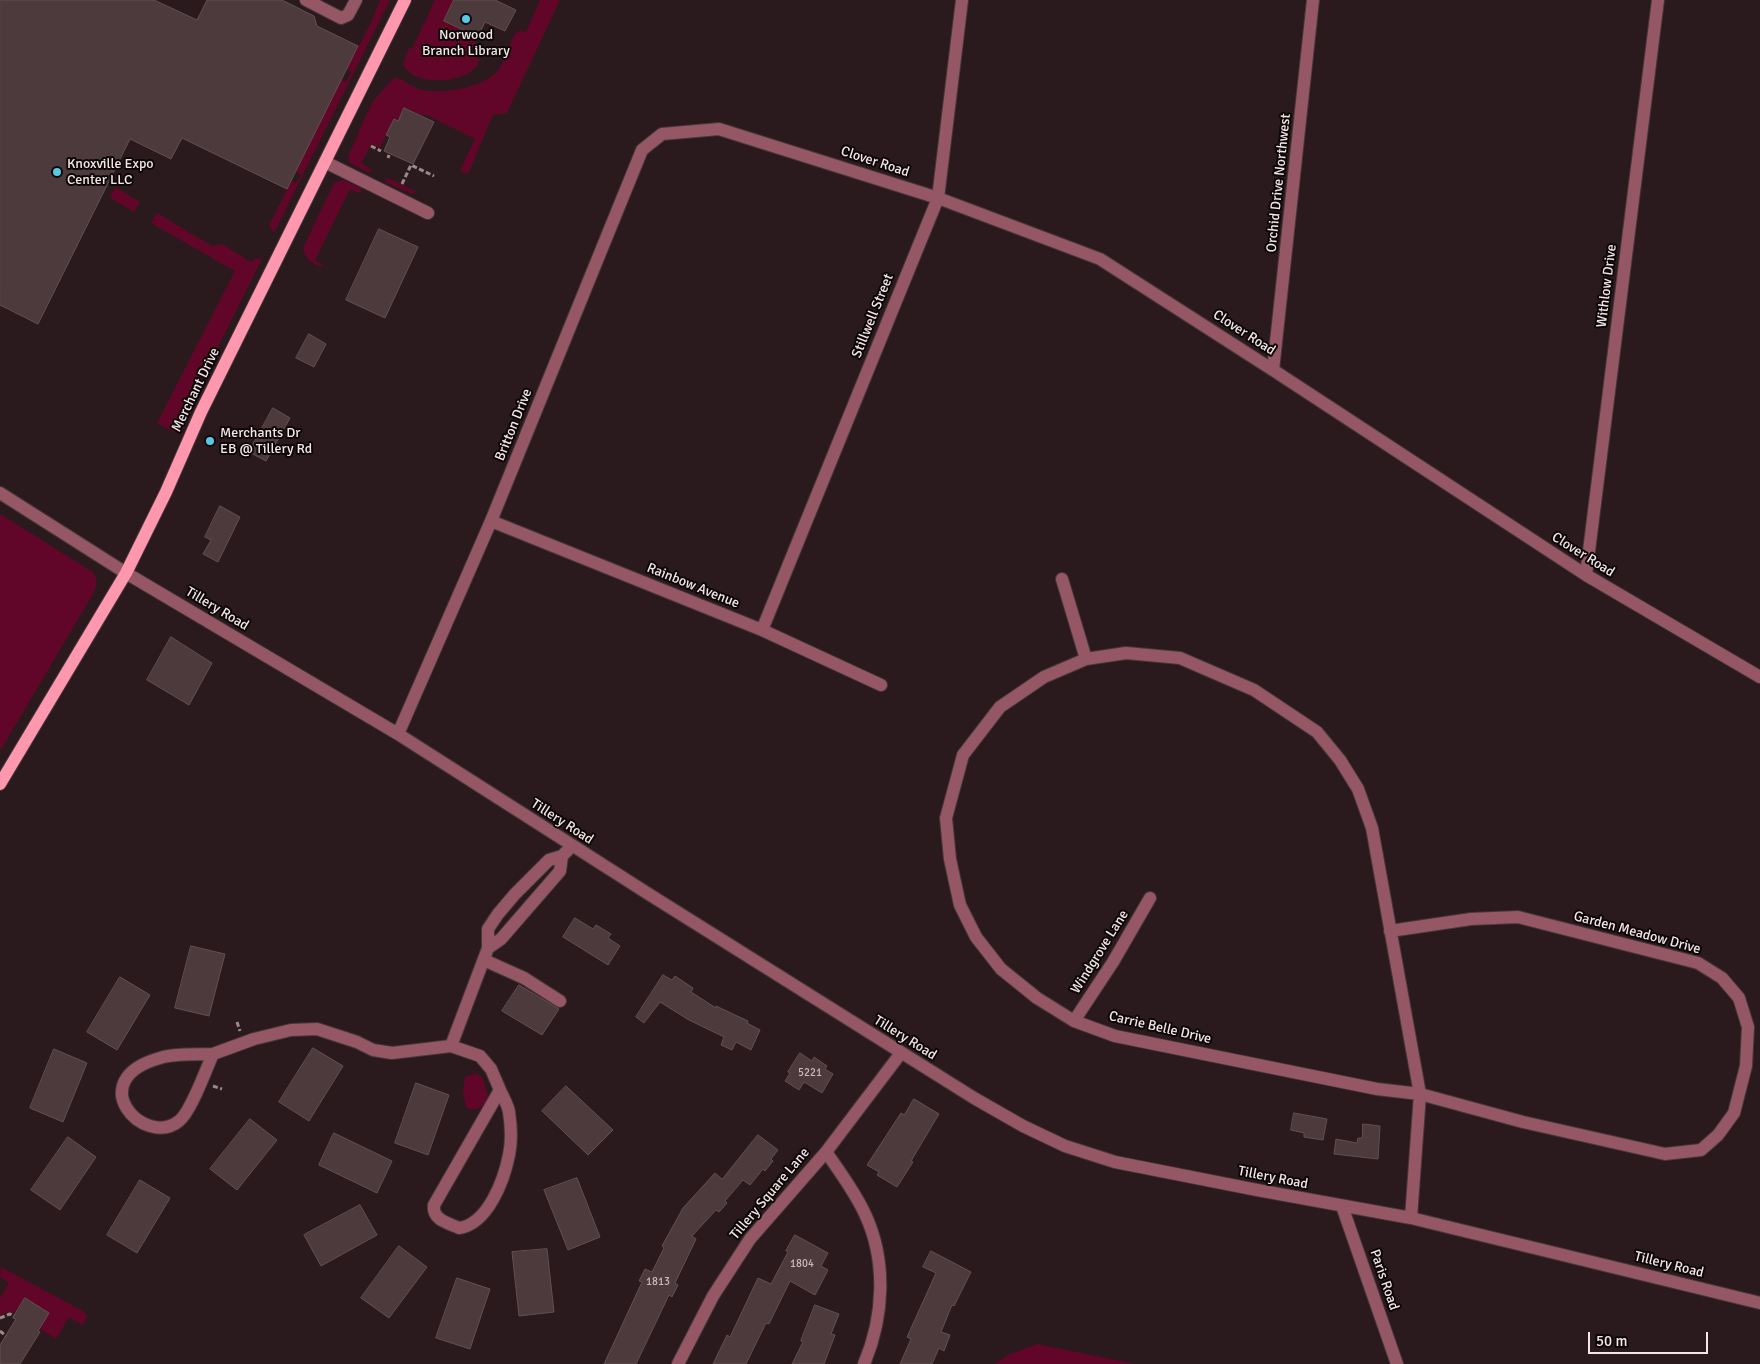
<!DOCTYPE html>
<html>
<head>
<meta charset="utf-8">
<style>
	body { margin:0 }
	#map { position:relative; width:1760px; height:1364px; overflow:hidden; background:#2a1a1d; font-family:Signika,sans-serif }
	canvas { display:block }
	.scale { position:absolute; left:1588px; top:1332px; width:120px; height:22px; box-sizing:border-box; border:2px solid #f2e6e8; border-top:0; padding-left:6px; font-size:15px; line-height:18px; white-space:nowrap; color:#f2e6e8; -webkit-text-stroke:4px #0e0708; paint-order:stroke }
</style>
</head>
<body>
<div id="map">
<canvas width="1760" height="1364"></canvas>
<div class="scale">50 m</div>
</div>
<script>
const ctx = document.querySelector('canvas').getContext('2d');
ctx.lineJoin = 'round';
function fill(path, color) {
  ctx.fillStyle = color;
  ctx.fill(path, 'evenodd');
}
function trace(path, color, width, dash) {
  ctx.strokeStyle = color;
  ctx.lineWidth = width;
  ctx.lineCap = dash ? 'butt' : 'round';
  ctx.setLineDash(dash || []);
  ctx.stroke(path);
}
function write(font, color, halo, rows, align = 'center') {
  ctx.font = font + ' Signika,sans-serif';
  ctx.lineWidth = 4;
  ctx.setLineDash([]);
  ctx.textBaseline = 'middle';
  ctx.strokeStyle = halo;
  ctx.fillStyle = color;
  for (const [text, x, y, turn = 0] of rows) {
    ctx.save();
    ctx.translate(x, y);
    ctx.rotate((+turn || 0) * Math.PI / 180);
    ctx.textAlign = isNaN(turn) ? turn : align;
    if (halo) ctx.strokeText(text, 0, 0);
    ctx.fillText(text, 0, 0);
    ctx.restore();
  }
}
const green = new Path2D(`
	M 380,0 L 390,0 L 274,233 L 269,226 L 291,181 L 296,183 L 301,175 L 296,172 L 341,80 L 346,82 L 351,72 L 346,69 L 370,25 Z
	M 435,0 L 454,0 L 444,21 L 478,37 L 470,53 L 479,59 L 478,65 C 475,67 472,71 469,73 C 453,83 411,85 403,64 L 409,48 L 412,49 Z
	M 540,0 L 560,0 L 507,113 L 493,115 L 468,174 L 460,170 L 475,139 L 425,114 L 423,116 L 405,108 L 398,121 L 394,119 L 380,148 L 372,144 L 361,163 L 371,169 L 370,172 L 367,172 L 350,163 L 348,156 L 358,135 L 358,132 L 373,101 L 392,80 L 395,78 C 403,78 412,88 423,90 C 444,94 485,88 499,69 C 506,59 508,45 515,34 L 519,31 L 526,32 Z
	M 388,178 L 415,191 L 415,193 L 412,194 L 387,183 L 385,179 Z
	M 343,180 L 361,188 L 361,192 L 358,193 L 350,189 L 315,260 L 323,265 L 323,267 C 313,265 305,259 303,248 L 334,183 Z
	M 115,187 L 140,202 L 134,212 L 110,198 Z
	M 157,213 L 212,246 L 222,244 L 251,262 L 256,258 L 262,259 L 175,433 L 157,423 L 235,271 L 151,223 Z
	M 0,514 L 93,572 C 100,582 95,590 90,599 L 0,751 Z
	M 476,1073 L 483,1078 L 489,1100 C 483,1108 475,1111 466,1108 L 463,1092 L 465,1077 Z
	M 1,1267 L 83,1311 L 87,1316 L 84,1323 L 81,1324 L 69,1317 L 56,1339 L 39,1328 L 25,1299 L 13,1314 L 7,1312 L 0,1316 L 0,1298 L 9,1283 L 0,1277 Z
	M 1037,1344 L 1135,1364 L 995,1364 L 1008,1355 Z`);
const building = new Path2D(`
	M 0,0 L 154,0 L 197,20 L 207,0 L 282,0 L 314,16 L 317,26 L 358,46 L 287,189 L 182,138 L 171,159 L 130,139 L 38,324 L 0,305 Z
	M 454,0 L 495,0 L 516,10 L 505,31 L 485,22 L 478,37 L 444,21 Z
	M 404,108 L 434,122 L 413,164 L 384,151 L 390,137 L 386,135 L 394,119 L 398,121 Z
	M 379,229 L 418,247 L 385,318 L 346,300 Z
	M 309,334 L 326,344 L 314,367 L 296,358 Z
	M 273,408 L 290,418 L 266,461 L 249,452 Z
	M 220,506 L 240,517 L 218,562 L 203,554 L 211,540 L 205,537 Z
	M 171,637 L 212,663 L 189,705 L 147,680 Z
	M 575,918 L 593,929 L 596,925 L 611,934 L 608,938 L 620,946 L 608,965 L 563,937 Z
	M 191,946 L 225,954 L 209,1016 L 175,1008 Z
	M 663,975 L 672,980 L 675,976 L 693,988 L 691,992 L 716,1008 L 716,1006 L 748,1021 L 747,1023 L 760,1030 L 751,1050 L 736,1042 L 732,1050 L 721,1045 L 724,1037 L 689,1020 L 660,1002 L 644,1023 L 636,1017 Z
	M 120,977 L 150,995 L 117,1050 L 87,1032 Z
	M 519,985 L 559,1009 L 542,1035 L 502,1011 Z
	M 313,1048 L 343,1066 L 309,1121 L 279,1102 Z
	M 54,1049 L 87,1063 L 63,1122 L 30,1108 Z
	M 800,1053 L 812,1061 L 814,1057 L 827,1066 L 825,1069 L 833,1074 L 822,1093 L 804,1082 L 799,1090 L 785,1081 L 790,1073 L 788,1072 Z
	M 416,1083 L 449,1095 L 428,1155 L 395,1143 Z
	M 566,1086 L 613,1130 L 588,1155 L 542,1111 Z
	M 914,1099 L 939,1114 L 911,1161 L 913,1162 L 897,1187 L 877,1175 L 879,1172 L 867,1165 L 901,1113 L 904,1115 Z
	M 1294,1113 L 1327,1119 L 1323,1140 L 1304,1137 L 1304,1133 L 1291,1130 Z
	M 250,1119 L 277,1140 L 237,1190 L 210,1169 Z
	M 1363,1124 L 1380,1126 L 1378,1159 L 1334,1154 L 1336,1139 L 1357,1143 L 1358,1138 L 1362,1138 Z
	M 334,1133 L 392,1161 L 377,1193 L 319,1165 Z
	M 758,1135 L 778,1150 L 771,1159 L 773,1161 L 765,1171 L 763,1169 L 750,1185 L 743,1180 L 725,1201 L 727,1203 L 719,1212 L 716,1210 L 692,1236 L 696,1239 L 675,1283 L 678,1285 L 672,1297 L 669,1295 L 636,1364 L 604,1364 L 642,1282 L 639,1281 L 645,1269 L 652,1272 L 664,1248 L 662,1246 L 683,1208 L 715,1173 L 722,1179 Z
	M 68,1137 L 96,1157 L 60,1210 L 31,1190 Z
	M 577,1178 L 600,1237 L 568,1250 L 544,1190 Z
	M 140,1180 L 170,1198 L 137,1253 L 107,1235 Z
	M 360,1205 L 377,1235 L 321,1266 L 304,1235 Z
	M 795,1235 L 828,1253 L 821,1266 L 828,1270 L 815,1295 L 790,1281 L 769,1324 L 766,1323 L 746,1364 L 713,1364 L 727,1335 L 730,1337 L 758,1278 L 771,1284 L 788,1252 L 786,1251 Z
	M 399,1246 L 427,1267 L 389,1318 L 361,1298 Z
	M 547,1249 L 554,1312 L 519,1316 L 512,1252 Z
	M 931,1251 L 971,1272 L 954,1306 L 952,1305 L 941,1332 L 950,1335 L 944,1351 L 939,1348 L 932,1364 L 900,1364 L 911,1339 L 907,1337 L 936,1273 L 923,1267 Z
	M 457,1278 L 490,1289 L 470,1349 L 436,1338 Z
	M 25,1298 L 49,1313 L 38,1331 L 40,1332 L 20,1364 L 0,1364 L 0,1345 L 16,1319 L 13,1318 Z
	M 815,1305 L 839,1314 L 831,1334 L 835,1335 L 824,1364 L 792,1364 L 803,1342 L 801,1341 Z`);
const path = new Path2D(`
	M 371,146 L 381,151
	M 388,158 L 389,155
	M 402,184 L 411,165 L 434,176
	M 237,1022 L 240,1031
	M 213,1086 L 222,1089
	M 0,1318 L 10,1314 L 14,1316
	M 0,1331 L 6,1336`);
const minor = new Path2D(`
	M 306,0 L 341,18 L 348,15 L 356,0
	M 325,162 L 428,213
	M 1273,370 L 1313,0
	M 0,493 L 126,573 L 398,734 L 647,893 L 974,1098 L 1023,1126 L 1065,1146 L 1115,1162 L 1257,1190 L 1411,1218 L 1760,1303
	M 491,521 L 762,630 L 881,685
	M 1586,575 L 1658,0
	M 1062,579 L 1086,659
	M 762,630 L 938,198 L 962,0
	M 398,734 L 491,521 L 642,150 L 662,134 L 719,129 L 938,198 L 1100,259 L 1273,370 L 1586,575 L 1760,677
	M 1390,931 L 1471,919 L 1518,917 L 1698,963 L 1722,978 L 1739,998 L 1748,1027 L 1746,1066 L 1734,1113 L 1718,1135 L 1701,1150 L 1665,1154 L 1523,1122 L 1420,1094 L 1377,1089 L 1115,1036 L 1074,1021 L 1037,998 L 1001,969 L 976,937 L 960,905 L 950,859 L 946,818 L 963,755 L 1000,707 L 1044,677 L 1086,659 L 1126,653 L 1180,658 L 1254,690 L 1317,732 L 1340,760 L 1358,789 L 1372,828 L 1420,1094 L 1411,1218
	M 488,948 L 501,939 L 560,871 L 562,856
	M 484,960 L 524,978 L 560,1001
	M 1074,1021 L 1113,962 L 1150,898
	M 451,1046 L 488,948 L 488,929 L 498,914 L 515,894 L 549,860 L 562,856 L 572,846
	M 213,1054 L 254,1039 L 291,1030 L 317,1029 L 357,1042 L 373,1050 L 392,1053 L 451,1046 L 480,1056 L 491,1069 L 500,1090
	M 213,1054 C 206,1069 191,1112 179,1121 C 144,1149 81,1080 160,1058 C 176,1053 197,1055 213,1054 Z
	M 500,1090 C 503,1097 508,1105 509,1112 C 511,1125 512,1141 509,1155 C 504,1180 488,1224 459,1228 C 448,1223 432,1220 434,1205 Z
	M 826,1152 C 840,1172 855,1192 865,1214 C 887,1261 884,1317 864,1364
	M 1342,1206 L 1397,1364
	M 678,1364 L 713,1296 L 750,1239 L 826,1152 L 901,1053`);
const major = new Path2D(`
	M 0,784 L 126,573 L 166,492 L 201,412 L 405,0`);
const markers = [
	[466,19,5,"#58c9e3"],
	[57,172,5,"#58c9e3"],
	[210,441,5,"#58c9e3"]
];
const numberNames = [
	["5221",810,1073],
	["1804",802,1264],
	["1813",658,1282]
];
const poiNames = [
	["Norwood",466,35,"center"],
	["Branch Library",466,51,"center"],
	["Knoxville Expo",67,164],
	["Center LLC",67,180],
	["Merchants Dr",220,433],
	["EB @ Tillery Rd",220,449]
];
const streetNames = [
	["Clover Road",875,162,18],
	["Orchid Drive Northwest",1279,183,-84],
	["Withlow Drive",1607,286,-83],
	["Stillwell Street",873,316,-68],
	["Clover Road",1244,333,33],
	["Merchant Drive",196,390,-64],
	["Britton Drive",514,425,-68],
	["Clover Road",1583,555,32],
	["Rainbow Avenue",693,586,22],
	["Tillery Road",217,609,31],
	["Tillery Road",562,822,33],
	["Garden Meadow Drive",1637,933,15],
	["Windgrove Lane",1100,952,-58],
	["Carrie Belle Drive",1160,1028,13],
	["Tillery Road",905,1038,32],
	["Tillery Road",1273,1178,11],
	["Tillery Square Lane",770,1194,-50],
	["Tillery Road",1669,1265,14],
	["Paris Road",1384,1280,71]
];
fill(green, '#610629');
fill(building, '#4c3a3d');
trace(building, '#625053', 1);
trace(minor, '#463739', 14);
trace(major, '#463739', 14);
trace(path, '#988a8c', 3, [5, 2.5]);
trace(minor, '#955765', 12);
trace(major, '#ff97ae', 12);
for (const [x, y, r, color] of markers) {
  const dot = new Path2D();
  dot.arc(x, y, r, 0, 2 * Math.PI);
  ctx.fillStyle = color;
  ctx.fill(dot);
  trace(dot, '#0e0708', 2);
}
write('11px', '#c8bbbd', null, numberNames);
write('14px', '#f2e6e8', '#0e0708', poiNames, 'left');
write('14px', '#f2e6e8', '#0e0708', streetNames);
</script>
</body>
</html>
